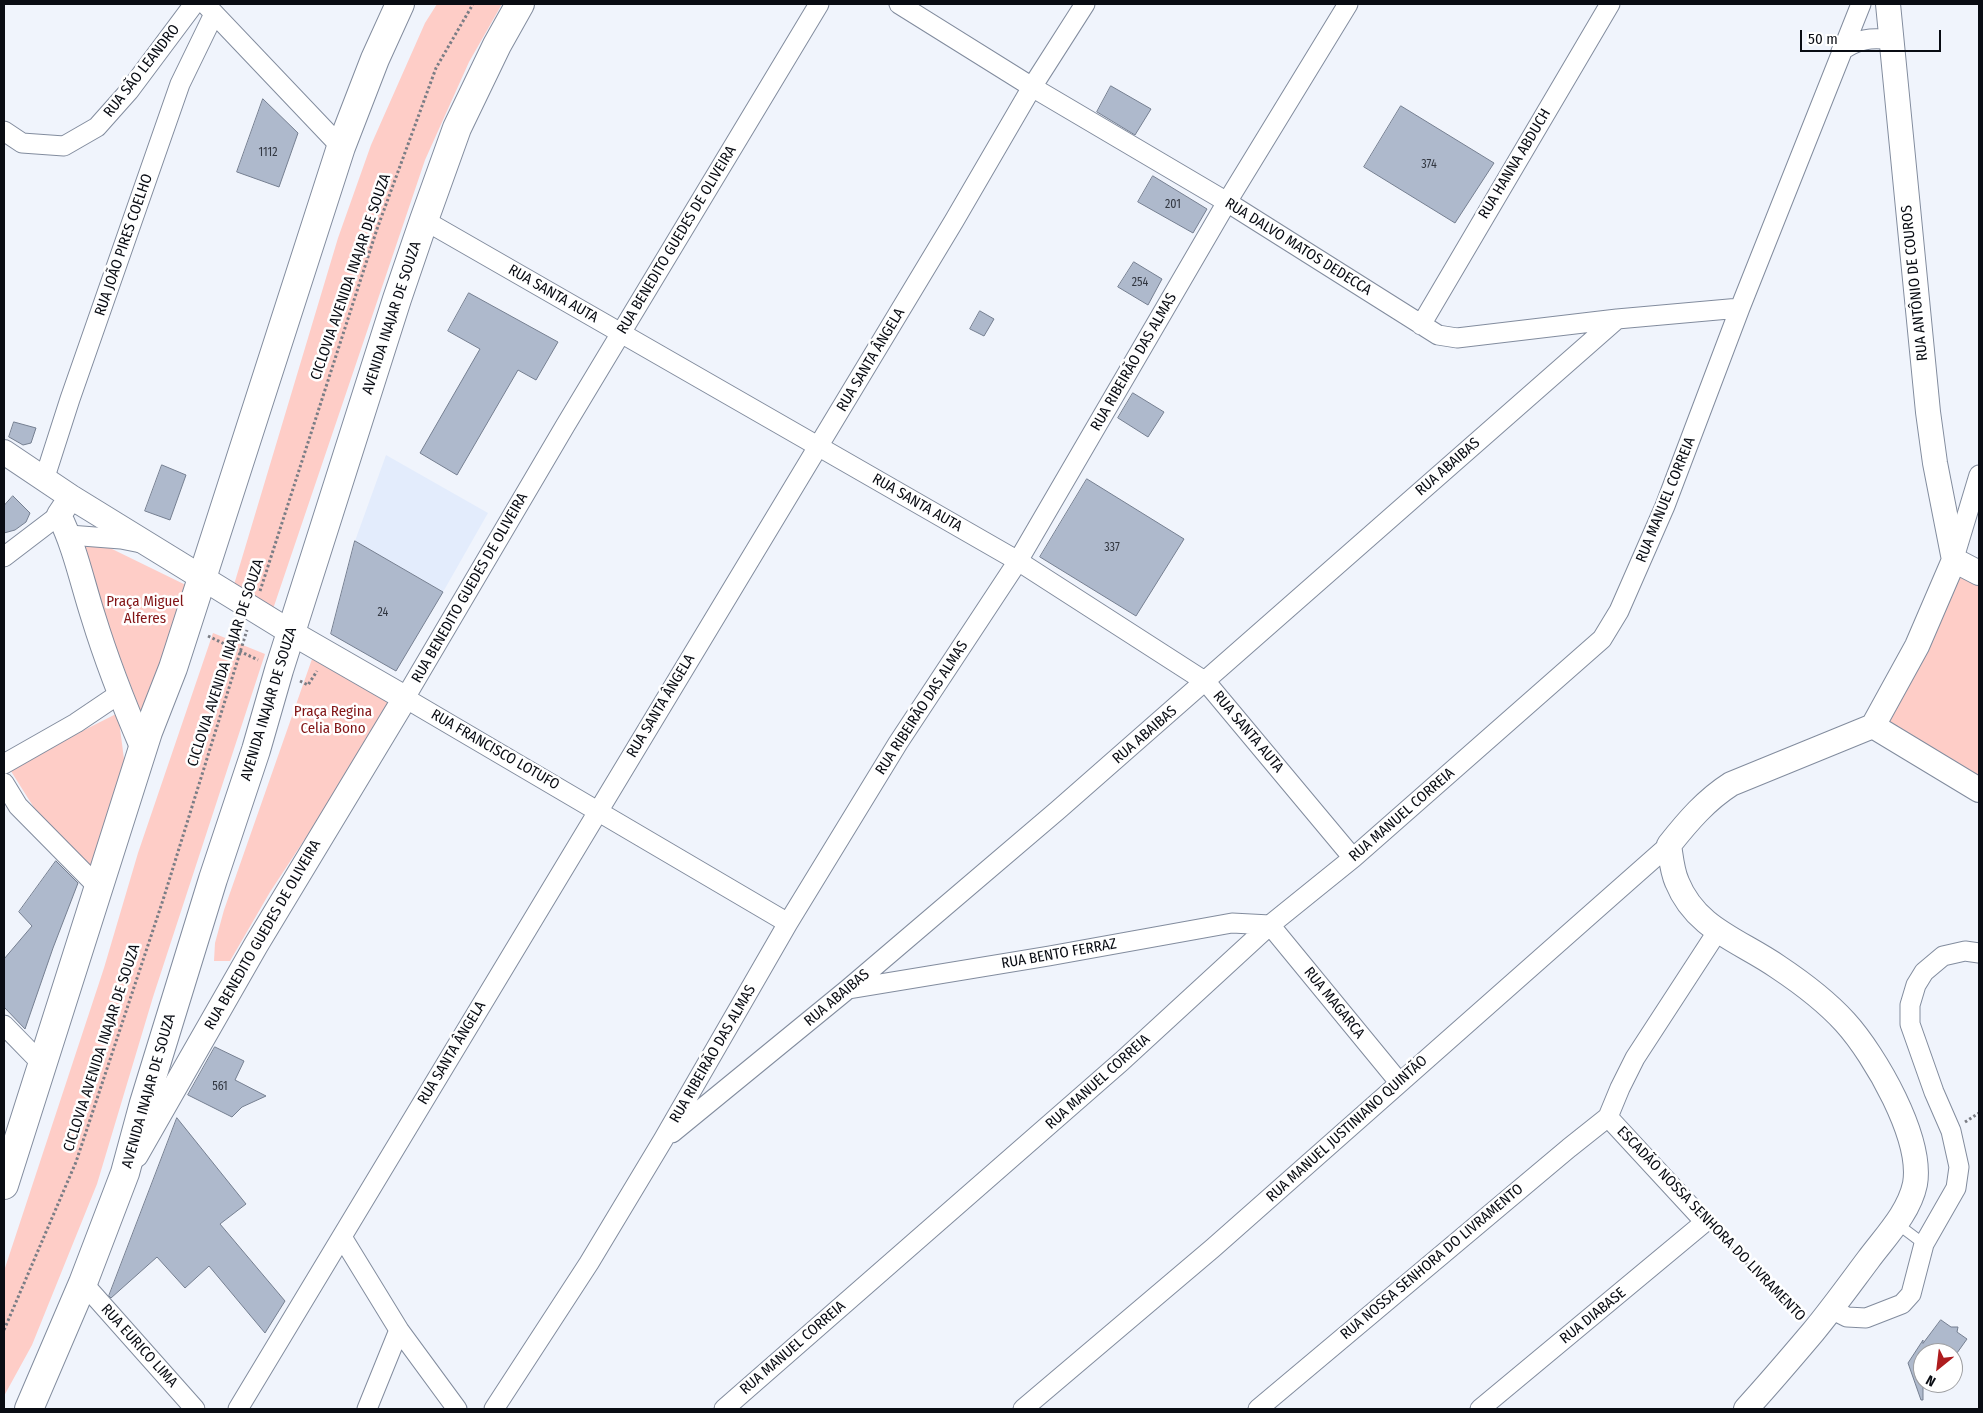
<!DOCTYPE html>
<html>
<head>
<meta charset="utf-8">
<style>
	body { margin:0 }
	#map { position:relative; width:1983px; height:1413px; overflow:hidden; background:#f0f4fc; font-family:"Fira Sans Condensed",sans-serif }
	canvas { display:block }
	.frame { position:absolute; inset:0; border:5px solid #090c13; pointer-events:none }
	.north { position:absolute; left:1913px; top:1343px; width:50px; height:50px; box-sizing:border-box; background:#fff; border:1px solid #9d9ea1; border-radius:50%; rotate:209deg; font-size:14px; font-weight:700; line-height:20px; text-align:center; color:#090c13 }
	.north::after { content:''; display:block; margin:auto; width:18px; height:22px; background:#ae1c1e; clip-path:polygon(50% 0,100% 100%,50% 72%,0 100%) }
	.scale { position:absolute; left:1800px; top:30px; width:141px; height:22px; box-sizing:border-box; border:2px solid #090c13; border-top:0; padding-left:6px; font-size:15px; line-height:18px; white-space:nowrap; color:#090c13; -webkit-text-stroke:4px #fff; paint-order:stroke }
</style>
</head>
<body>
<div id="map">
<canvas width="1983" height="1413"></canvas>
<div class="frame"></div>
<div class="north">N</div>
<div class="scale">50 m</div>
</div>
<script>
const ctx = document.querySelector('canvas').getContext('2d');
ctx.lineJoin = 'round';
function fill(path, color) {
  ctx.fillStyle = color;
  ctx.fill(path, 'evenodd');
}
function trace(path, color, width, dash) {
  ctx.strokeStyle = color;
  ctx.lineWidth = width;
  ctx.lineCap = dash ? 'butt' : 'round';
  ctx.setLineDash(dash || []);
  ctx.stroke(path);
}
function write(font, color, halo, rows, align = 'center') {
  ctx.font = font + ' "Fira Sans Condensed",sans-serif';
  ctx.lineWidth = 5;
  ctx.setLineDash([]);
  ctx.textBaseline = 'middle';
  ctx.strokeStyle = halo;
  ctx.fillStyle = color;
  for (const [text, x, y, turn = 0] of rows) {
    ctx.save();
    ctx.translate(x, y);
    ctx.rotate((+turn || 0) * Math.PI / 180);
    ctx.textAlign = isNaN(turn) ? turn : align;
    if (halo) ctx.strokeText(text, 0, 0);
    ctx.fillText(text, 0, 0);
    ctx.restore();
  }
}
const built = new Path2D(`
	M 386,455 L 488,513 L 443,592 L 355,541 Z`);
const green = new Path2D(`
	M 437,4 L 502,4 L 469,62 L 425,160 L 272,612 L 233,588 L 338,238 L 371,145 L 425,23 Z
	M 81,541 L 108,547 L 196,590 L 147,728 L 104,616 Z
	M 1954,560 L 1979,574 L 1979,788 L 1873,726 Z
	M 213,633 L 265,654 L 153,997 L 97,1184 L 32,1345 L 4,1396 L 4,1271 L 104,968 L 138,853 Z
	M 312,659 L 393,705 L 270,892 L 230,961 L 214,961 L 215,943 L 224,910 Z
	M 118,713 L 127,782 L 97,873 L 43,822 L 9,768 Z`);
const building = new Path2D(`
	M 1111,86 L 1151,109 L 1135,135 L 1097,112 Z
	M 263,99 L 298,133 L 279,187 L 237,172 Z
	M 1401,106 L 1494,163 L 1455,223 L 1364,167 Z
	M 1153,176 L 1207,209 L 1193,233 L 1138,202 Z
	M 1134,262 L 1162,279 L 1148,305 L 1118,287 Z
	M 469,293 L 558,342 L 536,380 L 518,370 L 457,475 L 420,453 L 480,349 L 448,331 Z
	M 980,311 L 994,319 L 984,336 L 970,329 Z
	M 1133,393 L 1164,412 L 1148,437 L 1118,418 Z
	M 14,422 L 36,428 L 31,443 L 23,445 L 9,437 Z
	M 162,465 L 186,475 L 170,520 L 145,511 Z
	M 1087,479 L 1184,539 L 1136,616 L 1040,557 Z
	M 13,496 L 30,513 L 26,522 L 15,530 L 4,533 L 4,506 Z
	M 355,541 L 443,592 L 396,671 L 331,634 Z
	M 56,861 L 78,883 L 53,948 L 25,1029 L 4,1007 L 4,959 L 32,926 L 19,912 Z
	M 215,1047 L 244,1061 L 235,1080 L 266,1096 L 242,1107 L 232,1117 L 188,1095 Z
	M 177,1118 L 246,1204 L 220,1224 L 285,1301 L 265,1333 L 209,1266 L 185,1288 L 157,1257 L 111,1298 L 109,1296 Z
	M 1941,1320 L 1951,1327 L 1958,1327 L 1957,1332 L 1967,1339 L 1957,1353 L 1923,1353 L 1923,1400 L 1921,1400 L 1908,1363 L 1923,1340 L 1923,1343 Z`);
const path = new Path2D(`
	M 260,591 L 377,229 L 436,68 L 473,4
	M 208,636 L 258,660
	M 300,681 L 308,685 L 317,671
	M 1965,1122 L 1979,1113
	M 1717,1234 L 1800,1316
	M 4,1330 L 76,1162 L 163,900 L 247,630`);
const service = new Path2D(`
	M 1896,1223 L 1924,1244`);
const minor = new Path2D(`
	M 899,4 L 1032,87 L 1227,202 L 1438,335 L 1457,338 L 1617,319 L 1740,308
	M 206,5 L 341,147
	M 1841,51 C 1858,39 1871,37 1891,40
	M 4,131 L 22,143 L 64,146 L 97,127 L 129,91 L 194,4
	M 424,220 L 1018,561 L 1206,682 L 1353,858
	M 1421,325 L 1610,4
	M 44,480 L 70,399 L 180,84 L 214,14
	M 69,535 L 121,539 L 141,543
	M 4,557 L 59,515
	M 1954,558 L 1979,475
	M 4,764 L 76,723 L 119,694
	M 4,783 L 18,806 L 98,887
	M 788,923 L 405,698 L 565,426 L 819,4
	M 849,989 L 1049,956 L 1232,923 L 1270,925 L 1399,1082
	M 4,1025 L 43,1065
	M 672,1133 L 848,989 L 1058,810 L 1617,319
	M 342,1237 L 399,1330 L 457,1409
	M 83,1283 L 195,1409
	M 1831,1309 L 1847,1317 L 1866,1318 L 1902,1304 L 1911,1294 L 1924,1244 L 1956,1188 L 1959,1167 L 1951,1131 L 1934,1092 L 1910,1024 L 1910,1005 L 1916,985 L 1924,972 L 1943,956 L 1965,951 L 1979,953
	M 238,1409 L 954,221 L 1032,87 L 1085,4
	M 367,1409 L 399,1330
	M 494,1409 L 589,1263 L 663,1140 L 788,923 L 898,743 L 1018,561 L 1227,202 L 1348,4
	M 724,1409 L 1122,1061 L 1270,925 L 1353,858 L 1602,639 L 1619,611 L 1665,506 L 1740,308 L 1861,4
	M 1023,1409 L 1213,1248 L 1669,845
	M 1258,1409 L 1569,1148 L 1608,1117 L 1620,1088 L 1635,1058 L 1717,932
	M 1480,1409 L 1705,1222 L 1608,1117`);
const tertiary = new Path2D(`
	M 1888,4 L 1928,412 L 1935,463 L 1954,560
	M 4,452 L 71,497 L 292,633 L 405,698 L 256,945 L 136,1155
	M 71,497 L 59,515 C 75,547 82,582 93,616 C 107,662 124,705 143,749
	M 1954,560 L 1979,573
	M 1873,726 L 1917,646 L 1954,560
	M 1873,726 L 1979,790
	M 1746,1409 C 1769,1384 1791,1358 1813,1332 C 1832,1309 1850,1284 1868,1260 C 1885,1237 1909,1213 1915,1184 C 1923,1138 1875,1055 1845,1022 C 1825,1000 1802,983 1778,967 C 1739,940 1696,929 1677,882 C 1672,871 1671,857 1669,845 C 1688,821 1706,800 1731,784 L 1873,726`);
const primary = new Path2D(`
	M 4,1185 L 148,732 L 173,668 L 341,147 L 375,59 L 400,4
	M 29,1409 L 83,1283 L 125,1173 L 144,1103 L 213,879 L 256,750 L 279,670 L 397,299 L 424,220 L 457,128 L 497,45 L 520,4`);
const numberNames = [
	["1112",268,153],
	["374",1429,165],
	["201",1173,205],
	["254",1140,283],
	["337",1112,548],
	["24",383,613],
	["561",220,1087]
];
const streetNames = [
	["RUA SÃO LEANDRO",142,71,-52],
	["RUA HANNA ABDUCH",1515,164,-59],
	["RUA BENEDITO GUEDES DE OLIVEIRA",677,240,-59],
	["RUA JOÃO PIRES COELHO",124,245,-71],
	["RUA DALVO MATOS DEDECCA",1298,247,32],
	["CICLOVIA AVENIDA INAJAR DE SOUZA",351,277,-71],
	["RUA ANTÔNIO DE COUROS",1915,283,-96],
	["RUA SANTA AUTA",553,294,30],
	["AVENIDA INAJAR DE SOUZA",392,318,-72],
	["RUA SANTA ÂNGELA",871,360,-59],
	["RUA RIBEIRÃO DAS ALMAS",1134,362,-60],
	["RUA ABAIBAS",1448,467,-41],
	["RUA MANUEL CORREIA",1666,500,-68],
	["RUA SANTA AUTA",917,503,30],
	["RUA BENEDITO GUEDES DE OLIVEIRA",470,588,-60],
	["CICLOVIA AVENIDA INAJAR DE SOUZA",226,663,-72],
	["AVENIDA INAJAR DE SOUZA",269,704,-73],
	["RUA SANTA ÂNGELA",661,706,-59],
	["RUA RIBEIRÃO DAS ALMAS",922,708,-57],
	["RUA SANTA AUTA",1248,732,50],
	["RUA ABAIBAS",1145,735,-41],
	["RUA FRANCISCO LOTUFO",495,750,30],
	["RUA MANUEL CORREIA",1402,815,-41],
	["RUA BENEDITO GUEDES DE OLIVEIRA",263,935,-60],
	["RUA BENTO FERRAZ",1059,954,-10],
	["RUA ABAIBAS",837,998,-40],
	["RUA MAGARCA",1334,1003,51],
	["CICLOVIA AVENIDA INAJAR DE SOUZA",102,1048,-72],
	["RUA SANTA ÂNGELA",452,1053,-59],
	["RUA RIBEIRÃO DAS ALMAS",713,1054,-60],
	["RUA MANUEL CORREIA",1098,1082,-42],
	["AVENIDA INAJAR DE SOUZA",149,1091,-74],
	["RUA MANUEL JUSTINIANO QUINTÃO",1347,1129,-42],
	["ESCADÃO NOSSA SENHORA DO LIVRAMENTO",1711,1224,46],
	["RUA NOSSA SENHORA DO LIVRAMENTO",1432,1262,-40],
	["RUA DIABASE",1593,1316,-39],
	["RUA EURICO LIMA",139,1346,48],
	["RUA MANUEL CORREIA",793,1348,-41]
];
const parkNames = [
	["Praça Miguel",145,602],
	["Alferes",145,619],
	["Praça Regina",333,712],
	["Celia Bono",333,729]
];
fill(built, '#e3ecfc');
fill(green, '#fecdc7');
fill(building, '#aeb9cc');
trace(building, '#757f91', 1);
trace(service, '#828c9e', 12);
trace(minor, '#828c9e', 21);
trace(tertiary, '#828c9e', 26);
trace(primary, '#828c9e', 30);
trace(path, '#7a7d85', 3, [2.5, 2.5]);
trace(service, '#fff', 10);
trace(minor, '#fff', 19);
trace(tertiary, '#fff', 24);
trace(primary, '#fff', 28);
write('12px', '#323741', null, numberNames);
write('15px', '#090c13', '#fff', streetNames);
write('15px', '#821516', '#fff', parkNames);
</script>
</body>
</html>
